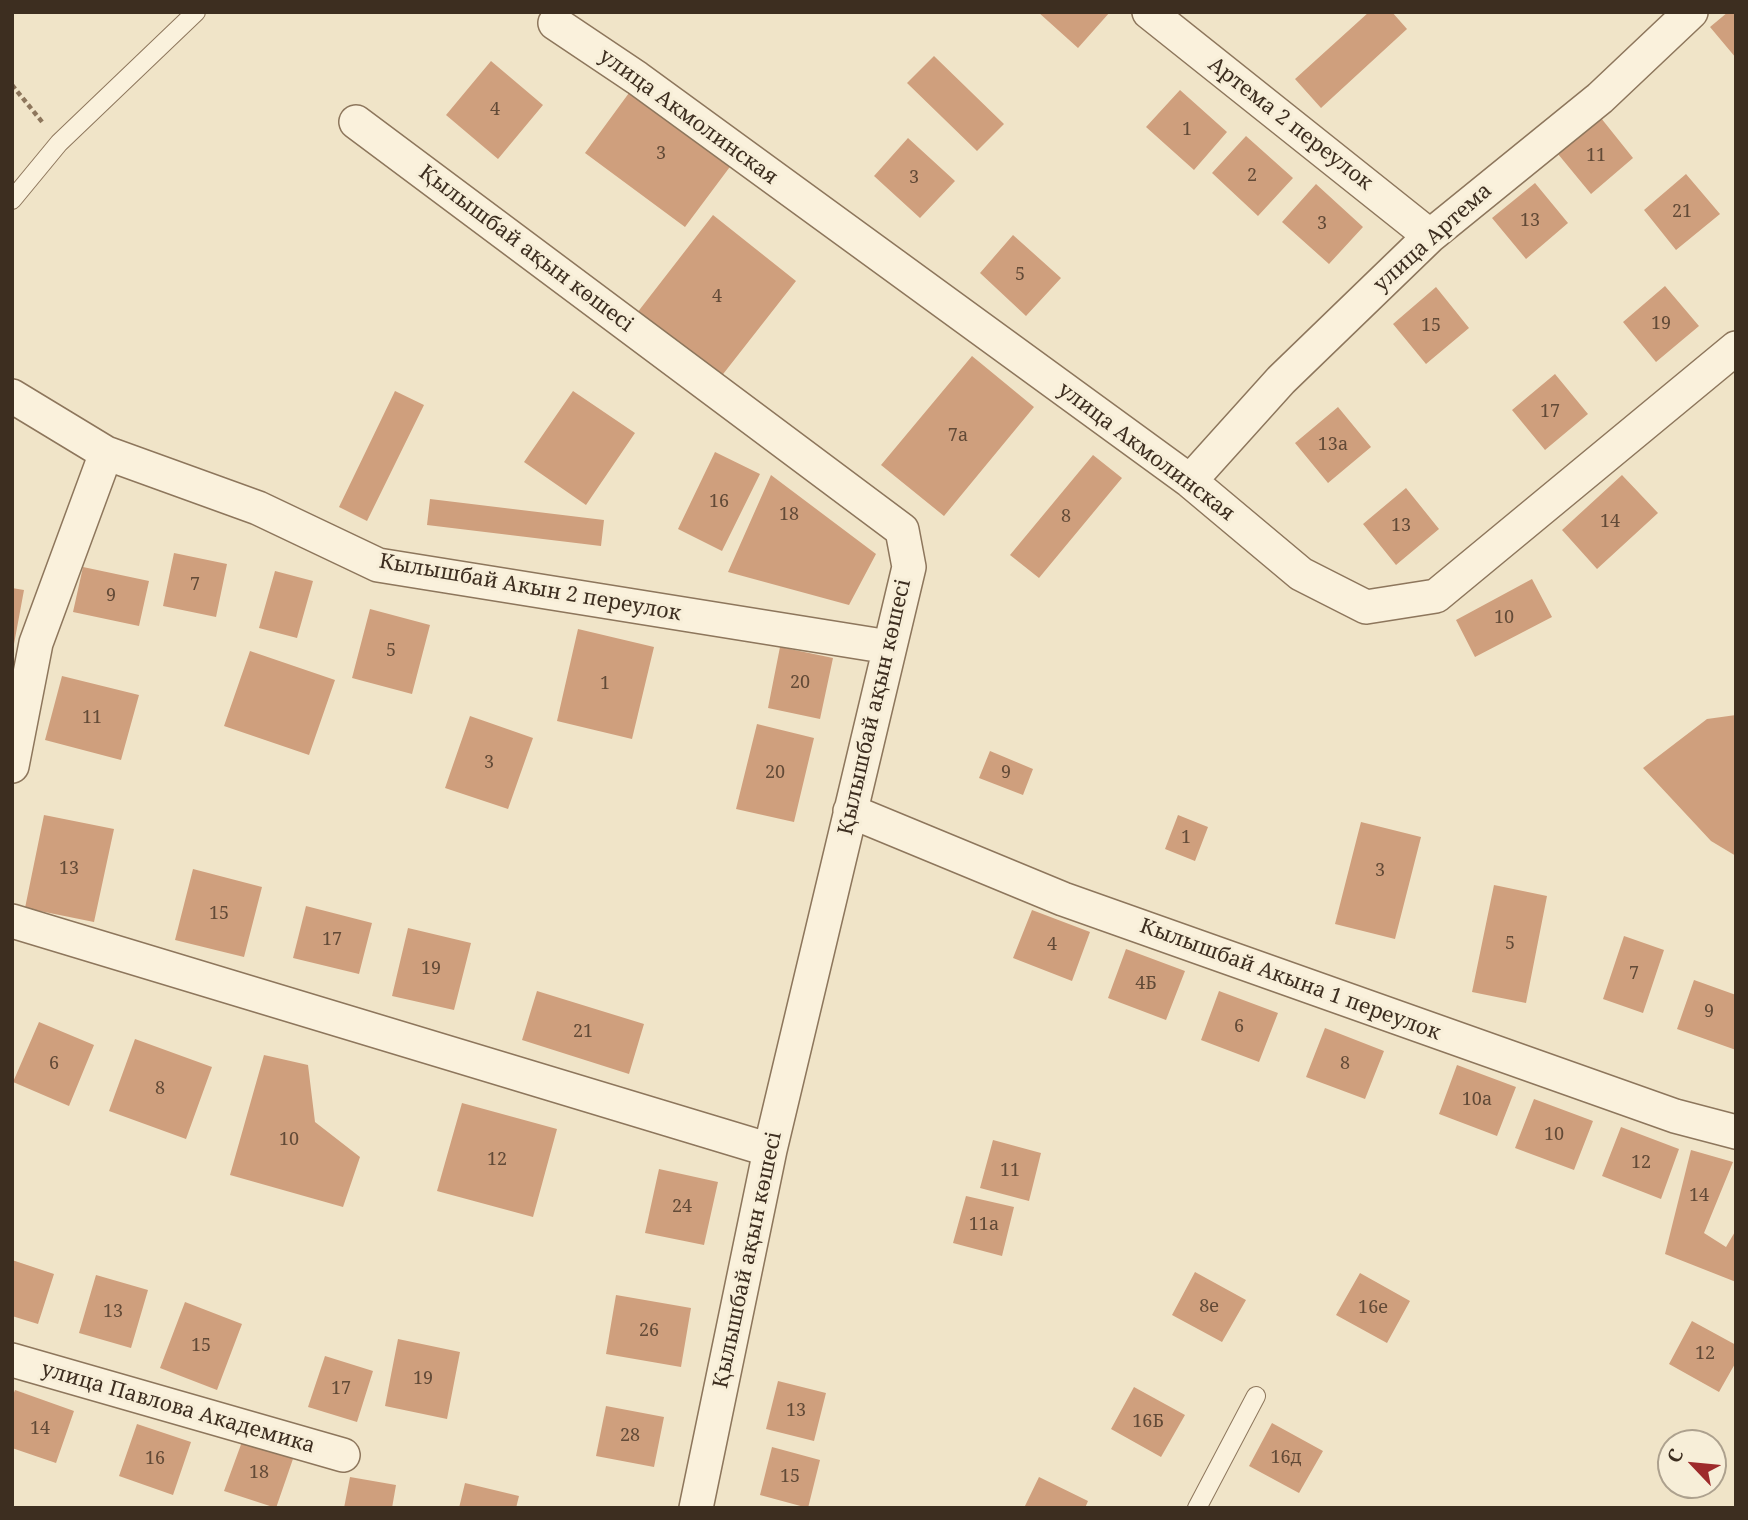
<!DOCTYPE html>
<html>
<head>
<meta charset="utf-8">
<style>
	body { margin:0 }
	#map { position:relative; width:1748px; height:1520px; overflow:hidden; background:#f0e4c8; font-family:"Noto Serif",serif }
	canvas { display:block }
	.frame { position:absolute; inset:0; border:14px solid #3d2e20; pointer-events:none }
	.north { position:absolute; left:1657px; top:1429px; width:70px; height:70px; box-sizing:border-box; background:#f7eed8; border:2px solid #ada18e; border-radius:50%; rotate:296deg; font-size:19px; font-weight:700; line-height:28px; text-align:center; color:#3d2e20 }
	.north::after { content:''; display:block; margin:auto; width:24px; height:32px; background:#9e2a2b; clip-path:polygon(50% 0,100% 100%,50% 72%,0 100%) }
</style>
</head>
<body>
<div id="map">
<canvas width="1748" height="1520"></canvas>
<div class="frame"></div>
<div class="north">С</div>
</div>
<script>
const ctx = document.querySelector('canvas').getContext('2d');
ctx.lineJoin = 'round';
function fill(path, color) {
  ctx.fillStyle = color;
  ctx.fill(path, 'evenodd');
}
function trace(path, color, width, dash) {
  ctx.strokeStyle = color;
  ctx.lineWidth = width;
  ctx.lineCap = dash ? 'butt' : 'round';
  ctx.setLineDash(dash || []);
  ctx.stroke(path);
}
function write(font, color, halo, rows, align = 'center') {
  ctx.font = font + ' "Noto Serif",serif';
  ctx.lineWidth = 6;
  ctx.setLineDash([]);
  ctx.textBaseline = 'middle';
  ctx.strokeStyle = halo;
  ctx.fillStyle = color;
  for (const [text, x, y, turn = 0] of rows) {
    ctx.save();
    ctx.translate(x, y);
    ctx.rotate((+turn || 0) * Math.PI / 180);
    ctx.textAlign = isNaN(turn) ? turn : align;
    if (halo) ctx.strokeText(text, 0, 0);
    ctx.fillText(text, 0, 0);
    ctx.restore();
  }
}
const building = new Path2D(`
	M 1038,12 L 1110,12 L 1078,48 Z
	M 1369,12 L 1392,12 L 1407,29 L 1321,108 L 1295,79 Z
	M 1728,12 L 1736,12 L 1736,58 L 1710,27 Z
	M 934,56 L 1004,124 L 977,151 L 907,83 Z
	M 491,61 L 543,105 L 498,159 L 446,115 Z
	M 637,82 L 738,156 L 685,227 L 585,153 Z
	M 1180,90 L 1227,132 L 1194,170 L 1146,127 Z
	M 1601,118 L 1633,158 L 1591,194 L 1558,154 Z
	M 1246,136 L 1293,178 L 1258,216 L 1212,173 Z
	M 908,138 L 955,181 L 920,218 L 874,176 Z
	M 1686,174 L 1720,214 L 1676,250 L 1644,210 Z
	M 1535,183 L 1568,223 L 1526,259 L 1492,218 Z
	M 1316,184 L 1363,227 L 1329,264 L 1282,222 Z
	M 713,215 L 796,281 L 720,378 L 637,313 Z
	M 1013,235 L 1061,278 L 1026,316 L 980,273 Z
	M 1665,286 L 1699,326 L 1656,362 L 1623,322 Z
	M 1436,287 L 1469,328 L 1426,364 L 1393,324 Z
	M 972,356 L 1034,407 L 944,516 L 881,465 Z
	M 1555,374 L 1588,414 L 1545,450 L 1512,410 Z
	M 395,391 L 424,405 L 367,521 L 339,507 Z
	M 573,391 L 635,433 L 586,505 L 524,462 Z
	M 1338,407 L 1371,447 L 1328,483 L 1295,443 Z
	M 715,452 L 760,474 L 722,551 L 678,529 Z
	M 1093,455 L 1122,478 L 1039,578 L 1010,555 Z
	M 771,475 L 876,554 L 849,605 L 728,572 Z
	M 1622,475 L 1658,513 L 1597,569 L 1562,530 Z
	M 1406,488 L 1439,529 L 1396,565 L 1363,524 Z
	M 430,499 L 604,520 L 601,546 L 427,525 Z
	M 174,553 L 227,564 L 216,617 L 163,606 Z
	M 83,567 L 149,581 L 139,626 L 73,612 Z
	M 275,571 L 313,581 L 297,638 L 259,628 Z
	M 1532,579 L 1552,617 L 1475,657 L 1456,620 Z
	M 12,588 L 24,590 L 14,644 L 12,644 Z
	M 370,609 L 430,625 L 412,694 L 352,678 Z
	M 578,629 L 654,647 L 632,739 L 557,721 Z
	M 780,647 L 833,658 L 820,719 L 768,708 Z
	M 250,651 L 335,680 L 309,755 L 224,726 Z
	M 62,676 L 139,695 L 121,760 L 45,740 Z
	M 1736,715 L 1736,856 L 1711,841 L 1643,768 L 1707,719 Z
	M 470,716 L 533,738 L 508,809 L 445,788 Z
	M 757,724 L 814,738 L 794,822 L 736,809 Z
	M 990,751 L 1033,769 L 1023,795 L 979,778 Z
	M 44,815 L 114,829 L 94,922 L 25,908 Z
	M 1178,815 L 1208,827 L 1195,861 L 1165,849 Z
	M 1361,822 L 1421,837 L 1395,939 L 1335,924 Z
	M 193,869 L 262,887 L 244,957 L 175,940 Z
	M 1494,885 L 1547,896 L 1526,1003 L 1472,992 Z
	M 306,906 L 372,923 L 359,974 L 293,958 Z
	M 1032,910 L 1090,932 L 1072,981 L 1013,958 Z
	M 408,928 L 471,943 L 454,1010 L 392,996 Z
	M 1624,936 L 1664,950 L 1643,1013 L 1603,999 Z
	M 1126,949 L 1185,971 L 1166,1020 L 1108,998 Z
	M 1694,980 L 1736,995 L 1736,1050 L 1677,1029 Z
	M 537,991 L 644,1024 L 629,1074 L 522,1040 Z
	M 1219,991 L 1278,1013 L 1259,1062 L 1201,1040 Z
	M 39,1022 L 94,1045 L 69,1106 L 13,1082 Z
	M 1325,1028 L 1384,1051 L 1365,1099 L 1306,1077 Z
	M 135,1039 L 212,1067 L 186,1139 L 109,1111 Z
	M 264,1055 L 308,1065 L 315,1122 L 360,1157 L 343,1207 L 230,1175 Z
	M 1457,1065 L 1516,1087 L 1497,1136 L 1439,1114 Z
	M 1534,1099 L 1593,1121 L 1574,1170 L 1515,1148 Z
	M 462,1103 L 557,1129 L 533,1217 L 437,1191 Z
	M 1621,1127 L 1679,1149 L 1661,1199 L 1602,1176 Z
	M 993,1140 L 1041,1153 L 1029,1201 L 980,1188 Z
	M 1691,1150 L 1733,1162 L 1704,1233 L 1726,1247 L 1736,1230 L 1736,1282 L 1665,1254 Z
	M 659,1169 L 718,1182 L 704,1245 L 645,1233 Z
	M 966,1196 L 1014,1207 L 1002,1256 L 953,1243 Z
	M 12,1260 L 54,1274 L 38,1324 L 12,1316 Z
	M 1195,1272 L 1246,1300 L 1222,1342 L 1172,1315 Z
	M 1360,1273 L 1410,1301 L 1387,1343 L 1336,1315 Z
	M 96,1275 L 148,1290 L 131,1348 L 79,1333 Z
	M 616,1295 L 691,1308 L 681,1367 L 606,1354 Z
	M 185,1302 L 242,1324 L 217,1390 L 160,1368 Z
	M 1692,1321 L 1736,1345 L 1736,1362 L 1719,1392 L 1669,1364 Z
	M 398,1339 L 460,1352 L 447,1419 L 385,1406 Z
	M 325,1356 L 373,1371 L 357,1422 L 308,1407 Z
	M 778,1381 L 826,1393 L 814,1441 L 766,1429 Z
	M 1134,1387 L 1185,1415 L 1161,1457 L 1111,1429 Z
	M 15,1390 L 74,1411 L 56,1463 L 12,1448 L 12,1398 Z
	M 606,1406 L 664,1417 L 654,1467 L 596,1456 Z
	M 1272,1423 L 1323,1451 L 1299,1493 L 1249,1466 Z
	M 137,1424 L 191,1442 L 173,1495 L 119,1476 Z
	M 243,1439 L 294,1456 L 276,1508 L 224,1491 Z
	M 772,1447 L 820,1460 L 808,1508 L 760,1495 Z
	M 350,1477 L 396,1485 L 392,1508 L 344,1508 Z
	M 1039,1477 L 1088,1501 L 1085,1508 L 1024,1508 Z
	M 465,1483 L 519,1496 L 516,1508 L 459,1508 Z`);
const path = new Path2D(`
	M 12,85 L 43,123`);
const service = new Path2D(`
	M 12,200 L 59,143 L 196,12
	M 1197,1508 L 1256,1396`);
const minor = new Path2D(`
	M 1149,12 L 1430,236
	M 555,23 L 637,78 L 1190,481 L 1301,574 L 1366,607 L 1436,596 L 1736,348
	M 356,122 L 902,530 L 909,567 L 770,1150 L 696,1508
	M 12,396 L 106,453 L 258,508 L 378,565 L 889,647
	M 1190,481 L 1281,380 L 1430,236 L 1600,98 L 1691,12
	M 12,766 L 36,643 L 106,453
	M 850,811 L 1063,899 L 1675,1116 L 1736,1132
	M 12,921 L 770,1150
	M 12,1360 L 343,1455`);
const numberNames = [
	["4",495,110],
	["1",1187,130],
	["3",661,154],
	["11",1596,156],
	["2",1252,176],
	["3",914,178],
	["21",1682,212],
	["13",1530,221],
	["3",1322,224],
	["5",1020,275],
	["4",717,297],
	["19",1661,324],
	["15",1431,326],
	["17",1550,412],
	["7а",958,436],
	["13а",1333,445],
	["16",719,502],
	["18",789,515],
	["8",1066,517],
	["14",1610,522],
	["13",1401,526],
	["7",195,585],
	["9",111,596],
	["10",1504,618],
	["5",391,651],
	["20",800,683],
	["1",605,684],
	["11",92,718],
	["3",489,763],
	["20",775,773],
	["9",1006,773],
	["1",1186,838],
	["13",69,869],
	["3",1380,871],
	["15",219,914],
	["17",332,940],
	["5",1510,944],
	["4",1052,945],
	["19",431,969],
	["7",1634,974],
	["4Б",1146,984],
	["9",1709,1012],
	["6",1239,1027],
	["21",583,1032],
	["6",54,1064],
	["8",1345,1064],
	["8",160,1089],
	["10а",1477,1100],
	["10",1554,1135],
	["10",289,1140],
	["12",497,1160],
	["12",1641,1163],
	["11",1010,1171],
	["14",1699,1196],
	["24",682,1207],
	["11а",984,1225],
	["8е",1209,1307],
	["16е",1373,1308],
	["13",113,1312],
	["26",649,1331],
	["15",201,1346],
	["12",1705,1354],
	["19",423,1379],
	["17",341,1389],
	["13",796,1411],
	["16Б",1148,1422],
	["14",40,1429],
	["28",630,1436],
	["16д",1286,1458],
	["16",155,1459],
	["18",259,1473],
	["15",790,1477]
];
const streetNames = [
	["улица Акмолинская",688,117,36],
	["Артема 2 переулок",1290,124,38],
	["улица Артема",1433,238,-42],
	["Қылышбай ақын көшесі",526,249,37],
	["улица Акмолинская",1146,452,37],
	["Кылышбай Акын 2 переулок",530,588,10],
	["Қылышбай ақын көшесі",875,707,-77],
	["Кылышбай Акына 1 переулок",1290,980,20],
	["Қылышбай ақын көшесі",748,1260,-78],
	["улица Павлова Академика",178,1408,16]
];
fill(building, '#cf9f7d');
trace(service, '#8d765c', 20);
trace(minor, '#8d765c', 36);
trace(path, '#8d765c', 4.5, [5, 3.5]);
trace(service, '#faf1dc', 18);
trace(minor, '#faf1dc', 33);
write('18px', '#624a37', null, numberNames);
write('21px', '#3d2e20', '#f7eed8', streetNames);
</script>
</body>
</html>
